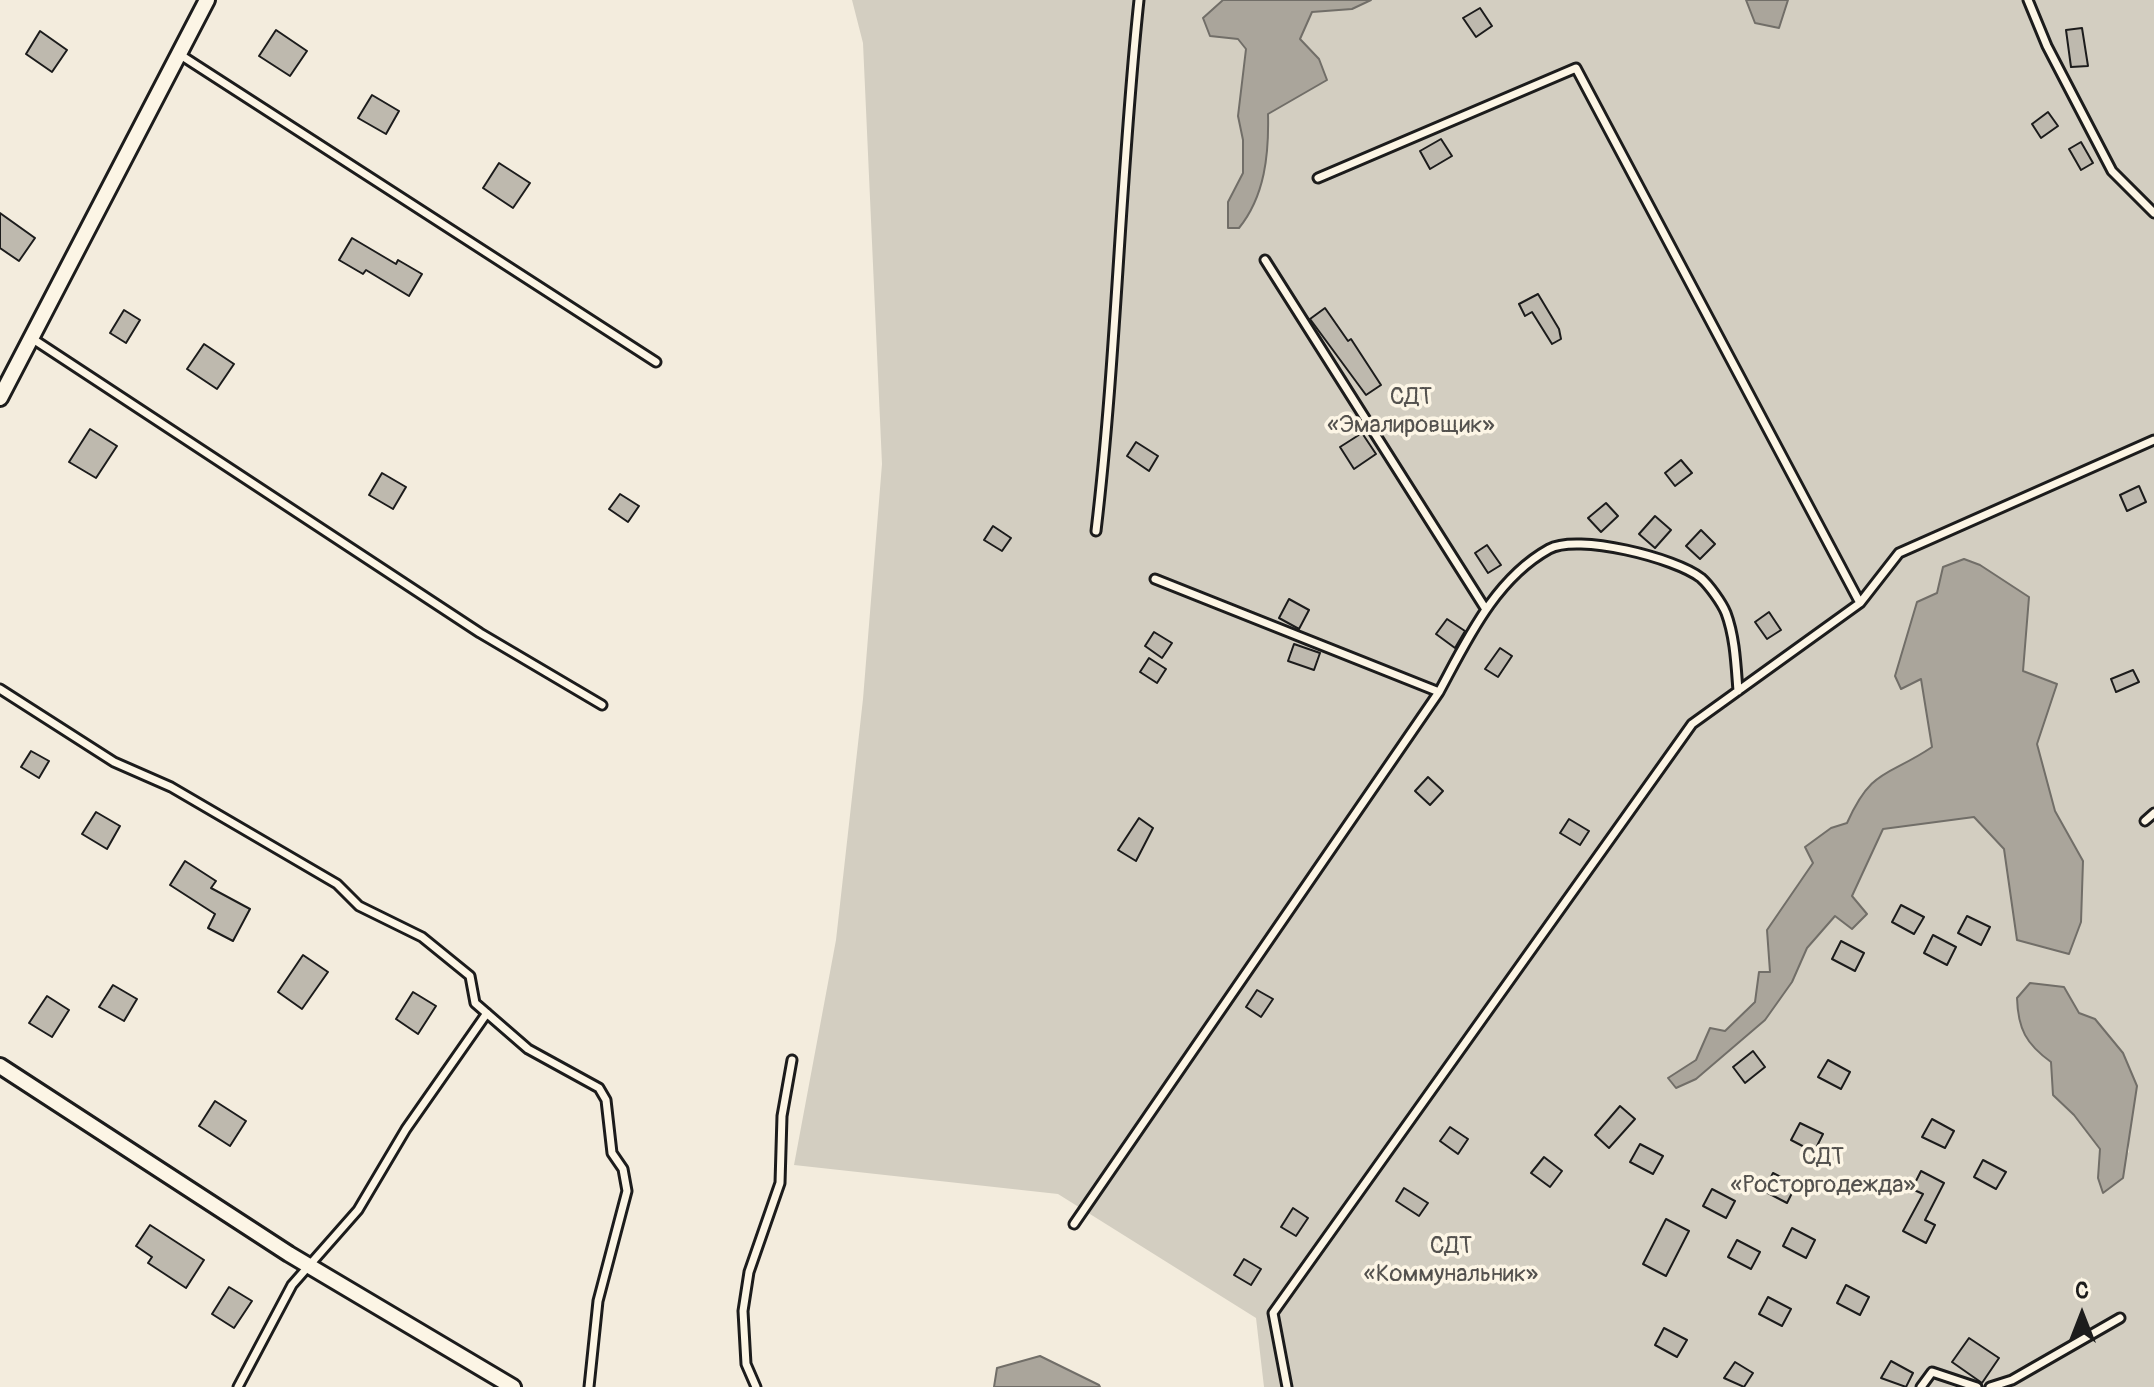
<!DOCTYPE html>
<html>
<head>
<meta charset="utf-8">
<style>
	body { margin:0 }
	#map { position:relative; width:2154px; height:1387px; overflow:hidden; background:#f3ecdd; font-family:Pangolin,sans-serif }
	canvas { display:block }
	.north { position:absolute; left:2042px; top:1275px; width:80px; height:80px; -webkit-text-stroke:6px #fcf5e5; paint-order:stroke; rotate:0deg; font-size:22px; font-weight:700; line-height:32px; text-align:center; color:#1c1c1c }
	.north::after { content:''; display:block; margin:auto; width:28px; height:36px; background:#1c1c1c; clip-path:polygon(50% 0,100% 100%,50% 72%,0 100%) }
</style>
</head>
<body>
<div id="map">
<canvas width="2154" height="1387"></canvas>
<div class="north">С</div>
</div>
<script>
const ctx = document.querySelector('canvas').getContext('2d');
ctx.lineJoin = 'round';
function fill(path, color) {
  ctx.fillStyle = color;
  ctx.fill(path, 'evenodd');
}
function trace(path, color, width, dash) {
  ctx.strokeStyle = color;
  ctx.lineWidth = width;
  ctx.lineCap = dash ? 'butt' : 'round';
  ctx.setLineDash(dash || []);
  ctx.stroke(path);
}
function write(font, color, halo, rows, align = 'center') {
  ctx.font = font + ' Pangolin,sans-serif';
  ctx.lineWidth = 7;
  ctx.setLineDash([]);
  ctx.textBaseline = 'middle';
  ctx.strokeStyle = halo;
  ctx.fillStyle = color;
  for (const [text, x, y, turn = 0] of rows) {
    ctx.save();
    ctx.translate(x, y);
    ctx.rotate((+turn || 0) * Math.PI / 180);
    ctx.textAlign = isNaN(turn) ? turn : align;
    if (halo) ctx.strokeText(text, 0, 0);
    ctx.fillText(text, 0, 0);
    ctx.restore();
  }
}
const green = new Path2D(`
	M 852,0 L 2154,0 L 2154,1387 L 1264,1387 L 1256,1318 L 1058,1194 L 794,1165 L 836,940 L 863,699 L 882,464 L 863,43 ZM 1943,568 L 2023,672 L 2057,684 L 2037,744 L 2055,811 L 2083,861 L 2069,953 L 2017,940 L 2004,849 L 1974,817 L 1883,829 L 1852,896 L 1867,914 L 1835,915 L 1807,948 L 1792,982 L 1696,1079 L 1668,1078 L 1696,1060 L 1710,1029 L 1724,1031 L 1755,1002 L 1759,972 L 1770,973 L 1797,885 L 1813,863 L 1831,828 L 1847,823 C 1872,768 1888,777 1932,747 L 1912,628 L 1917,602 L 1937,593 ZM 2064,987 L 2079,1013 L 2095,1020 L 2137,1086 L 2128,1125 L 2129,1152 L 2098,1178 L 2100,1149 L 2074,1115 L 2053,1095 L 2051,1062 Z`);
const water = new Path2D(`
	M 1223,0 L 1371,0 L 1352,9 L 1312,12 L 1300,39 L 1319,59 L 1327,80 L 1268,114 C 1269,154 1265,196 1239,228 L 1228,228 L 1228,202 L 1243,173 L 1243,140 L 1238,116 L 1246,49 L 1238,39 L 1210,36 L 1203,18 Z
	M 1746,0 L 1788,0 L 1779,28 L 1755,23 Z
	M 1964,559 L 1980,565 L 2029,597 L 2023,671 L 2057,684 L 2037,744 L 2055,811 L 2083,861 L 2081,922 L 2069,954 L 2017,940 L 2004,849 L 1974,817 L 1883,829 L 1852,896 L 1867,914 L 1852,929 L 1835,916 L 1807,948 L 1792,982 L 1765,1020 L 1696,1079 L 1676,1088 L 1668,1078 L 1696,1060 L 1710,1028 L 1725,1031 L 1755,1002 L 1759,972 L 1770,972 L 1767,930 L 1813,863 L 1805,847 L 1831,828 L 1847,823 C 1872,767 1888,777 1932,747 L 1921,679 L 1901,689 L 1895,676 L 1917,602 L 1937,593 L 1943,567 Z
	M 2030,983 L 2064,987 L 2079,1013 L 2095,1019 L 2123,1053 L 2137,1086 L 2123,1178 L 2103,1193 L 2098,1178 L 2100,1149 L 2074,1115 L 2053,1095 L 2051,1062 C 2026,1044 2018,1029 2017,998 Z
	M 1040,1356 L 1099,1385 L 1100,1387 L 994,1387 L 997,1368 Z`);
const building = new Path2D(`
	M 1480,8 L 1492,26 L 1476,37 L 1463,18 Z
	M 2082,28 L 2088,66 L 2071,67 L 2066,30 Z
	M 276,30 L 307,51 L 290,76 L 259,56 Z
	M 40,31 L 67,50 L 52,72 L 26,54 Z
	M 372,95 L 399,111 L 386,134 L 358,118 Z
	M 2048,112 L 2058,126 L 2041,138 L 2032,124 Z
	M 1441,139 L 1452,156 L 1430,169 L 1420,151 Z
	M 2081,142 L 2093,163 L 2081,170 L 2069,149 Z
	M 499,163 L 530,183 L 513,208 L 483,188 Z
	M 0,213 L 35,238 L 19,261 L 0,248 Z
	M 352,238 L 396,264 L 398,260 L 422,274 L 409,296 L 366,270 L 363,274 L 339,260 Z
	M 1538,294 L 1559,329 L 1561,339 L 1552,344 L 1532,312 L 1525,316 L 1519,304 Z
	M 1325,308 L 1348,341 L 1351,339 L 1381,385 L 1366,395 L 1310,319 Z
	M 124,310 L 140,320 L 126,343 L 110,333 Z
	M 204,344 L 234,364 L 217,389 L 187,369 Z
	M 90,429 L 117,446 L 96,478 L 69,462 Z
	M 1362,433 L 1376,454 L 1354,469 L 1340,447 Z
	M 1136,442 L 1158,456 L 1149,471 L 1127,456 Z
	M 1681,460 L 1692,473 L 1675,486 L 1665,473 Z
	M 382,473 L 406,487 L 393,509 L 369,495 Z
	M 2139,486 L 2146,502 L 2127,511 L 2120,495 Z
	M 620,494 L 639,506 L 628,522 L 609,509 Z
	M 1606,503 L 1618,516 L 1601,532 L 1588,518 Z
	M 1655,516 L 1671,530 L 1655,548 L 1639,534 Z
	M 993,526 L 1011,538 L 1002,551 L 984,540 Z
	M 1701,530 L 1715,544 L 1700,559 L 1686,546 Z
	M 1487,545 L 1501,565 L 1488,573 L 1475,553 Z
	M 1289,599 L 1309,610 L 1299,629 L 1279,618 Z
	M 1769,612 L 1781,630 L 1767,639 L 1755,622 Z
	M 1447,619 L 1465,631 L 1455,648 L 1436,634 Z
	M 1154,632 L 1172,643 L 1162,658 L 1145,646 Z
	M 1294,644 L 1320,653 L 1314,670 L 1288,661 Z
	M 1500,648 L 1512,656 L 1498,677 L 1485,669 Z
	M 1149,658 L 1166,669 L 1157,683 L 1140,672 Z
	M 2133,670 L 2139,682 L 2116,692 L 2111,679 Z
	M 31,751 L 49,761 L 39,778 L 21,767 Z
	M 1428,777 L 1443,791 L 1430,805 L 1415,791 Z
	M 96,812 L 120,826 L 107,849 L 82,834 Z
	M 1139,818 L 1153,828 L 1136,861 L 1118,850 Z
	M 1569,819 L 1589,831 L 1580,845 L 1560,833 Z
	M 185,861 L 216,881 L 211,888 L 250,909 L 233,941 L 208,928 L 215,914 L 170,885 Z
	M 1901,905 L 1924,917 L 1914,934 L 1892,922 Z
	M 1967,916 L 1990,927 L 1981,945 L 1958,933 Z
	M 1933,935 L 1956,947 L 1947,965 L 1924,953 Z
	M 1841,941 L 1864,953 L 1855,971 L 1832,959 Z
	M 303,955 L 328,972 L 302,1009 L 278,992 Z
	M 113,985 L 137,999 L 124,1021 L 99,1007 Z
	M 1257,990 L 1273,999 L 1261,1017 L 1246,1007 Z
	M 413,992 L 436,1006 L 418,1034 L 396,1019 Z
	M 47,996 L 69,1010 L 52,1037 L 29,1023 Z
	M 1753,1051 L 1765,1067 L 1745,1083 L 1733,1067 Z
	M 1828,1060 L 1850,1072 L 1841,1089 L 1818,1077 Z
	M 215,1101 L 246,1121 L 230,1146 L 199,1126 Z
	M 1620,1106 L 1635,1119 L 1609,1148 L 1595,1135 Z
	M 1932,1119 L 1954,1131 L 1945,1148 L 1922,1137 Z
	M 1800,1123 L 1823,1134 L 1814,1152 L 1791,1140 Z
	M 1450,1127 L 1468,1139 L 1458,1154 L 1440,1141 Z
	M 1640,1144 L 1663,1156 L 1653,1174 L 1630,1162 Z
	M 1544,1157 L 1562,1171 L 1550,1187 L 1531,1173 Z
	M 1983,1160 L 2006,1172 L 1996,1189 L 1974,1177 Z
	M 1921,1171 L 1944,1183 L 1925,1220 L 1935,1225 L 1926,1243 L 1903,1231 L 1923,1194 L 1912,1189 Z
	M 1773,1173 L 1796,1185 L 1787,1203 L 1764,1191 Z
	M 1404,1188 L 1428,1203 L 1419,1216 L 1396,1201 Z
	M 1712,1189 L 1735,1201 L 1726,1218 L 1703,1206 Z
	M 1293,1208 L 1308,1218 L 1296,1236 L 1281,1227 Z
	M 1666,1219 L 1689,1231 L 1666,1276 L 1643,1264 Z
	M 150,1225 L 204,1260 L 186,1288 L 148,1263 L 152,1257 L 136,1246 Z
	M 1792,1228 L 1815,1240 L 1806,1258 L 1783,1246 Z
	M 1737,1240 L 1760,1252 L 1751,1269 L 1728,1257 Z
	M 1244,1259 L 1261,1269 L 1251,1285 L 1234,1275 Z
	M 1846,1285 L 1869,1297 L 1860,1315 L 1837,1303 Z
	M 229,1287 L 252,1301 L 234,1328 L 212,1314 Z
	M 1768,1297 L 1791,1309 L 1782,1326 L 1759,1314 Z
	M 1664,1328 L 1687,1340 L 1677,1357 L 1655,1345 Z
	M 1969,1338 L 1999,1358 L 1982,1383 L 1952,1362 Z
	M 1891,1361 L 1913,1373 L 1906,1387 L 1881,1378 Z
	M 1735,1362 L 1753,1373 L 1744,1387 L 1724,1378 Z`);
const lane = new Path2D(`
	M 2028,0 L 2047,46 L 2112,171 L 2154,213
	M 179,54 L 656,362
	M 1318,178 L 1576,68 L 1860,603
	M 1265,260 L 1485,608
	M 33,339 L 480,633 L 602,705
	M 1096,531 C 1117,354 1120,177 1139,0
	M 1155,579 L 1439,692
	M 0,689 L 114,762 L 171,787 L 337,884 L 359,906 L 422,937 L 470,976 L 475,1003 L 528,1049 L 599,1088 L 606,1100 L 612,1153 L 623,1169 L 627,1191 L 598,1301 L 589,1387
	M 2145,821 L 2154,813
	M 1074,1224 L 1439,692 C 1467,640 1495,579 1549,549 C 1577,533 1676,558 1701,578 C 1709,585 1722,603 1726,613 C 1735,637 1736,665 1738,691
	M 238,1387 L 292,1285 L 358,1210 L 406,1129 L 487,1013
	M 756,1387 L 746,1364 L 743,1311 L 749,1272 L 780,1183 L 782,1116 L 792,1060
	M 1287,1387 L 1273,1313 L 1692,724 L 1860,603 L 1899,553 L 2154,440
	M 1921,1387 L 1932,1372 L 1977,1387
	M 1990,1387 L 2012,1380 L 2120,1318`);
const street = new Path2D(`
	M 0,398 L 207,0
	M 0,1066 L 289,1254 L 513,1387`);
const parkNames = [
	["СДТ",1411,398],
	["«Эмалировщик»",1411,426],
	["СДТ",1823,1158],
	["«Росторгодежда»",1823,1186],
	["СДТ",1451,1247],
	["«Коммунальник»",1451,1275]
];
fill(green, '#d3cec1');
fill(water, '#aaa59b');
trace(water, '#716e68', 2);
fill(building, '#beb9ae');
trace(building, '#1c1c1c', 2);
trace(lane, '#1c1c1c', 13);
trace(street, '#1c1c1c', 20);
trace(lane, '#fcf5e5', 7);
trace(street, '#fcf5e5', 14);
write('24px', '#53514e', '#fcf5e5', parkNames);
</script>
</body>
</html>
